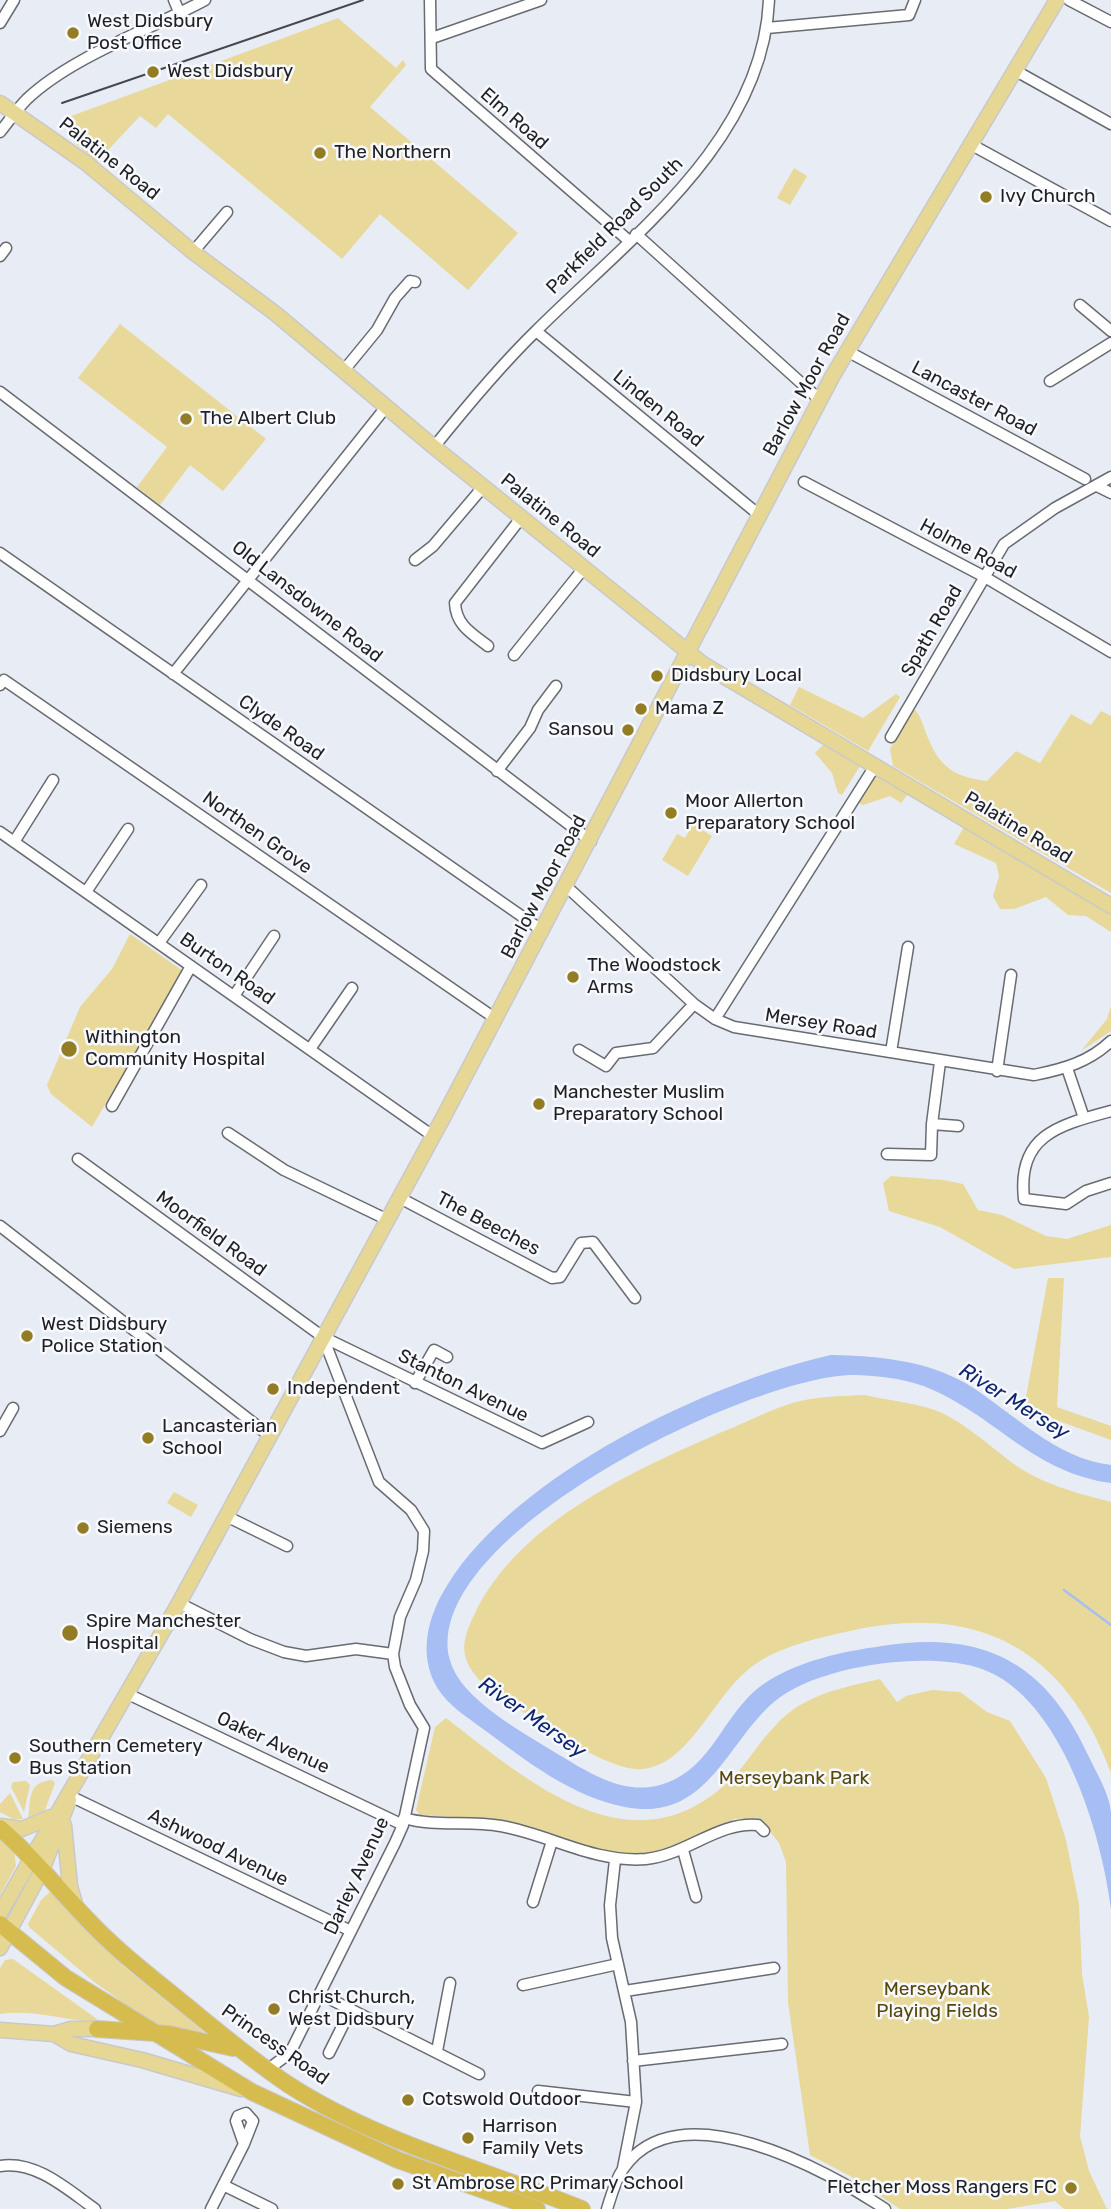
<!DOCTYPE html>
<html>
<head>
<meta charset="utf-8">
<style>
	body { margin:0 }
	canvas { display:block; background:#e8ecf4 }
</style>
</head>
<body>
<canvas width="1111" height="2209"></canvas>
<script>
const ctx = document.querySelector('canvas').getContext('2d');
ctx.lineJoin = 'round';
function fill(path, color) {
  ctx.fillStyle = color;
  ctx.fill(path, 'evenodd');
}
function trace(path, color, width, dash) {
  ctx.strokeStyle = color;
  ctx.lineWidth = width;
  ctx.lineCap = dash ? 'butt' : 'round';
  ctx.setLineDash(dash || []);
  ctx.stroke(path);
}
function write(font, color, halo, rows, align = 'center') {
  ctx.font = font + ' Rubik,sans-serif';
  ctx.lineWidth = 5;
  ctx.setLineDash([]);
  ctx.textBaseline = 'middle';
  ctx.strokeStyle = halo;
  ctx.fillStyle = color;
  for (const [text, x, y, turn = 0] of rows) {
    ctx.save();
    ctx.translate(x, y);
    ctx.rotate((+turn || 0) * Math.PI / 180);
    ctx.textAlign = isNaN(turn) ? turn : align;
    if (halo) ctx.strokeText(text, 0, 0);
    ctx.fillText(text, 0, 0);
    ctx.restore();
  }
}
const green = new Path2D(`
	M 338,18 L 396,68 L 403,60 L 406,65 L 370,107 L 518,233 L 468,290 L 380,214 L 342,259 L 168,114 L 156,128 L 140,116 L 97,162 L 76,144 L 66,118 Z
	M 794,168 L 807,176 L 790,205 L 777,198 Z
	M 120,324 L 266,439 L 223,491 L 190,465 L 160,505 L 137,487 L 167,447 L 78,378 Z
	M 799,687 L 863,718 L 896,694 L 900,697 L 868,751 L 790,705 Z
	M 913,708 C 921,715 922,723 926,733 C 938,765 952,777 987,781 L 1016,751 L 1040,763 L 1071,714 L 1091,725 L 1101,711 L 1111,716 L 1111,893 L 893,766 L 890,749 Z
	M 823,745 L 860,766 L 842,795 L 838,793 L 832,773 L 815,753 Z
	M 873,774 L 908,794 L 901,803 L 890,796 L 863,805 L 857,802 Z
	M 693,824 L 712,836 L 688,876 L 662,860 L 677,834 L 685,838 Z
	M 964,827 L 1111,913 L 1111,932 L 1086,916 L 1068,915 L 1046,897 L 1014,909 L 1000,909 L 993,896 L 999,876 L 996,863 L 954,844 Z
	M 130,934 L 183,971 L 92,1127 L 51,1094 L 47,1085 L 80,1007 L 112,969 Z
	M 1111,1006 L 1111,1031 L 1081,1051 L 1107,1019 Z
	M 891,1176 L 943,1180 L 963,1184 L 978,1210 L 1002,1215 L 1046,1236 L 1067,1239 L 1111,1225 L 1111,1257 L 1014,1269 L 940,1227 L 889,1211 L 883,1183 Z
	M 1048,1278 L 1064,1278 L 1057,1407 L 1111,1426 L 1111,1440 L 1056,1420 L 1025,1402 Z
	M 865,1395 C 889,1401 922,1403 944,1414 C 969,1427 989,1445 1011,1462 C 1041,1484 1076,1493 1111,1502 L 1111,1773 C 1066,1650 979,1602 850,1631 C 819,1638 788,1644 760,1661 C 714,1689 694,1763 643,1769 C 604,1773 519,1708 485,1686 C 458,1659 460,1643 476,1611 C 521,1520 638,1468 727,1430 C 749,1421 772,1409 796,1402 C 819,1396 842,1396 865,1395 Z
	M 174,1492 L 198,1505 L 191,1517 L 167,1503 Z
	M 880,1679 L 897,1702 L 906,1696 L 932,1690 L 960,1692 L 987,1712 L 1010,1721 L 1046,1778 L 1066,1840 L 1079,1904 L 1082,1974 L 1089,2017 L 1080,2136 L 1089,2171 L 1107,2209 L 1064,2209 L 1055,2201 L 1007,2209 L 900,2209 L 850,2176 L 810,2155 L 788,2002 L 786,1862 L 779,1843 L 759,1818 L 734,1819 L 703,1836 L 663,1851 L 629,1855 L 604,1853 L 468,1818 L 420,1815 L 416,1810 L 435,1727 L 446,1718 C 534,1786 639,1878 738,1772 C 751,1757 761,1740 775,1726 C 802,1695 841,1688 880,1679 Z
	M 52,1780 L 55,1783 L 45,1810 L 28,1820 C 31,1799 27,1782 52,1780 Z
	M 26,1781 L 30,1785 L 24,1812 L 11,1787 L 13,1782 Z
	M 10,1793 L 23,1819 L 13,1819 L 0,1812 L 0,1804 Z
	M 0,1838 L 14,1851 L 16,1866 L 0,1895 Z
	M 52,1890 L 123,1966 L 203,2031 L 202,2034 L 160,2029 L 93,1981 L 30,1928 L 28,1924 L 41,1900 Z
	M 13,1959 L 97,2019 L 96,2022 C 63,2020 33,2009 0,2014 L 0,1968 L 5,1960 Z`);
const water = new Path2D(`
	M 831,1355 C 877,1356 926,1360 967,1384 C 1014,1413 1054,1458 1111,1465 L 1111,1483 C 1035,1473 998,1419 933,1390 C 910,1379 881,1376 856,1375 C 756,1373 418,1536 450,1660 C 460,1700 528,1735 561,1756 C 591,1774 624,1795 660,1785 C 714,1770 722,1712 765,1683 C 801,1660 841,1652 882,1646 C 982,1630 1045,1661 1088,1755 C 1096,1772 1109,1793 1111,1812 C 1111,1843 1111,1877 1111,1909 C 1102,1834 1061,1697 982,1669 C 930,1650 817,1665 774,1702 C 726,1743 707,1823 625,1807 C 572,1797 525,1760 483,1729 C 467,1717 449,1706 438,1689 C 417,1655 428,1615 448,1584 C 517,1474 707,1383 831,1355 Z`);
const stream = new Path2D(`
	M 1064,1590 L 1111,1625`);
const minor = new Path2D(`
	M 174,0 L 180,14
	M 430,0 L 431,69 L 628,240
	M 1069,0 L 1111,22
	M 0,23 L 14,0
	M 767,28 L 909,15 L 915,0
	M 432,38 L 541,0
	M 1016,71 L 1111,124
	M 0,132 C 9,121 17,109 27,99 C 71,57 151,29 205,0
	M 972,145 L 1111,221
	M 636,234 L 820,400
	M 193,252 L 227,212
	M 0,256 L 6,248
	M 1080,305 L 1111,331
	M 536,331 L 758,514
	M 847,351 L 1085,479
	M 345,369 L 377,330 L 395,298 L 410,281 L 415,282
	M 1050,381 L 1111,343
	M 0,392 L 591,841
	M 434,447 C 466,407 499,367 536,331 C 628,239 763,142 769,0
	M 804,482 L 983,576 L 1111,652
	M 1097,486 L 1111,493
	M 0,553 L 543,931
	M 415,560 L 433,546 L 483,487
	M 488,646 C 471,633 456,625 455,603 L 521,518
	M 514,655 L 584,568
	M 173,674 L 386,407
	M 0,685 L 4,680 L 496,1019
	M 891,737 L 1004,544 L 1055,508 L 1111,477
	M 497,771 L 530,728 L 538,710 L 556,686
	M 0,832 L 433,1136
	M 14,842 L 53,780
	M 567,887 L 694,1004 L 715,1019 L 734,1027 L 1034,1075 C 1064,1069 1089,1062 1111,1041
	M 86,892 L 128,829
	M 159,943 L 201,885
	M 234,996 L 274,936
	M 715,1019 L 875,766
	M 310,1049 L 352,988
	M 579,1050 L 606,1066 L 616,1053 L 653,1048 L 694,1004
	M 891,1052 L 908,947
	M 1067,1068 L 1084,1118
	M 997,1071 L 1011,975
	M 112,1106 L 191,966
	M 1111,1111 C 1059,1125 1017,1135 1024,1199 L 1066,1204 L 1086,1191 L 1111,1183
	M 932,1124 L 958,1126
	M 228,1133 L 284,1170 L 388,1220
	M 887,1154 L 931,1155 L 932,1124 L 940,1062
	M 78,1159 L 323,1337 L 542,1443 L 588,1422
	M 400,1198 L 552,1278 L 560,1277 L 581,1243 L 593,1242 L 635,1298
	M 0,1226 L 270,1436
	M 415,1383 L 434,1350 L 447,1357
	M 0,1431 L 13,1408
	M 226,1516 L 287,1546
	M 179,1603 L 250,1639 L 284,1652 L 306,1656 L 356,1649 L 393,1654
	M 128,1694 L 403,1825
	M 70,1796 L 351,1931
	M 404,1818 C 435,1827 469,1820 501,1826 C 551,1835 594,1863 646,1859 C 686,1855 719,1821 758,1825 L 764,1831
	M 683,1850 L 696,1897
	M 615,1860 L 610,1905 L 612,1938 L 631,2022 L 636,2102 L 623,2168
	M 533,1902 L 552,1841
	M 523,1985 L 618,1964
	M 625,1991 L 774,1968
	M 320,1994 L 479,2074
	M 437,2051 L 450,1983
	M 329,2053 L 351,2009
	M 633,2061 L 782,2044
	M 267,2070 L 290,2053 L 395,1843 L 403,1825 L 424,1728 L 410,1705 L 395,1667 L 393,1654 L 400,1617 L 416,1580 L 423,1551 L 424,1531 L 411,1510 L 379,1482 L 323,1337
	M 538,2091 L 636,2102
	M 246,2113 L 253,2121 L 244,2144 L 236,2121 L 238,2116 Z
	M 0,2166 C 36,2160 68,2190 95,2209
	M 223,2185 L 272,2209
	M 211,2209 L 244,2144
	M 607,2209 C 611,2197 615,2180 623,2169 C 677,2088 827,2170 885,2209`);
const major = new Path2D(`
	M 0,103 L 86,163 L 193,252 L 276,314 L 434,447 L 703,664 L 1111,906
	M 64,1825 L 70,1886 L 76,1907
	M 0,1826 L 22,1829 L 51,1817
	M 0,1913 L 179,1603 L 444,1116 L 832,377 L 1057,0
	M 0,1948 L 43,1868 L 69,1800
	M 0,2030 L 54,2034 L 71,2029 L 97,2029
	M 54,2034 L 71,2044 L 142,2060 L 241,2089`);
const highway = new Path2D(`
	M 0,1828 C 32,1856 58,1889 88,1920 C 118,1952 154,1979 188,2007 C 221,2034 253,2061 289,2085 C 379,2143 484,2169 582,2209
	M 0,1924 L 66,1978 L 252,2092 L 398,2160 L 537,2209
	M 97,2029 L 169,2034 L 233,2048`);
const tram = new Path2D(`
	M 62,103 L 363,0`);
const markers = [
	[73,33,7,"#927d24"],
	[153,72,7,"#927d24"],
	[320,153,7,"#927d24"],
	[986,197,7,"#927d24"],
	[186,419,7,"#927d24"],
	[657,676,7,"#927d24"],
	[641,709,7,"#927d24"],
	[628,730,7,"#927d24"],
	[671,813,7,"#927d24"],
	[573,977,7,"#927d24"],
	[69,1049,9,"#927d24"],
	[539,1104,7,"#927d24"],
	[27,1336,7,"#927d24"],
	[273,1389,7,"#927d24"],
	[148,1438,7,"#927d24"],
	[83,1528,7,"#927d24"],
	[70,1633,9,"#927d24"],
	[15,1758,7,"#927d24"],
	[274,2009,7,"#927d24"],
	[408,2100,7,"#927d24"],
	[468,2138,7,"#927d24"],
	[398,2184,7,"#927d24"],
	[1071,2188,7,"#927d24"]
];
const poiNames = [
	["West Didsbury",87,22],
	["Post Office",87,44],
	["West Didsbury",167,72],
	["The Northern",334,153],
	["Ivy Church",1000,197],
	["The Albert Club",200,419],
	["Didsbury Local",671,676],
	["Mama Z",655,709],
	["Sansou",614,730,"right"],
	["Moor Allerton",685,802],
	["Preparatory School",685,824],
	["The Woodstock",587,966],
	["Arms",587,988],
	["Withington",85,1038],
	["Community Hospital",85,1060],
	["Manchester Muslim",553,1093],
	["Preparatory School",553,1115],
	["West Didsbury",41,1325],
	["Police Station",41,1347],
	["Independent",287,1389],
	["Lancasterian",162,1427],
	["School",162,1449],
	["Siemens",97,1528],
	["Spire Manchester",86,1622],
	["Hospital",86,1644],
	["Southern Cemetery",29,1747],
	["Bus Station",29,1769],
	["Christ Church,",288,1998],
	["West Didsbury",288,2020],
	["Cotswold Outdoor",422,2100],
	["Harrison",482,2127],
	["Family Vets",482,2149],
	["St Ambrose RC Primary School",412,2184],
	["Fletcher Moss Rangers FC",1057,2188,"right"]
];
const streetNames = [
	["Elm Road",514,119,41],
	["Palatine Road",109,159,38],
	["Parkfield Road South",615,226,-45],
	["Barlow Moor Road",807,385,-61],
	["Lancaster Road",974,399,28],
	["Linden Road",658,409,39],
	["Palatine Road",550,516,39],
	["Holme Road",968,549,28],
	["Old Lansdowne Road",307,602,38],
	["Spath Road",932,631,-60],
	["Clyde Road",281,728,35],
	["Palatine Road",1018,828,31],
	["Northen Grove",257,833,35],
	["Barlow Moor Road",544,887,-62],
	["Burton Road",227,969,35],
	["Mersey Road",821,1024,9],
	["The Beeches",488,1224,28],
	["Moorfield Road",211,1234,36],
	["Stanton Avenue",463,1386,26],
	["Oaker Avenue",273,1743,25],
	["Ashwood Avenue",218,1848,26],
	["Darley Avenue",357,1876,-65],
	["Princess Road",275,2045,35]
];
const parkNames = [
	["Merseybank Park",794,1779],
	["Merseybank",937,1990],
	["Playing Fields",937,2012]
];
const waterNames = [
	["River Mersey",1014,1402,32],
	["River Mersey",532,1718,35]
];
fill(green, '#e8d89a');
fill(water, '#a6bef3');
trace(stream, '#a6bef3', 2.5);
trace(minor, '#686b71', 13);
trace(major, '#c9c9ca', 17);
trace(highway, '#c9c9ca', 18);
trace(minor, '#fff', 10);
trace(major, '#e6d795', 14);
trace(highway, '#d6bc4e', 16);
trace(tram, '#46494c', 2);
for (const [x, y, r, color] of markers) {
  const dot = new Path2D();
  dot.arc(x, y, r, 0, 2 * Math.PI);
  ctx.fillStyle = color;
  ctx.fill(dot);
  trace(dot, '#f7f9fe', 2.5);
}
write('19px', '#1e2022', '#f7f9fe', poiNames, 'left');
write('19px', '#1e2022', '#f7f9fe', streetNames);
write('19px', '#55480a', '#f7f9fe', parkNames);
write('italic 21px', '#0e266f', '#f7f9fe', waterNames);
</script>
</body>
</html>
